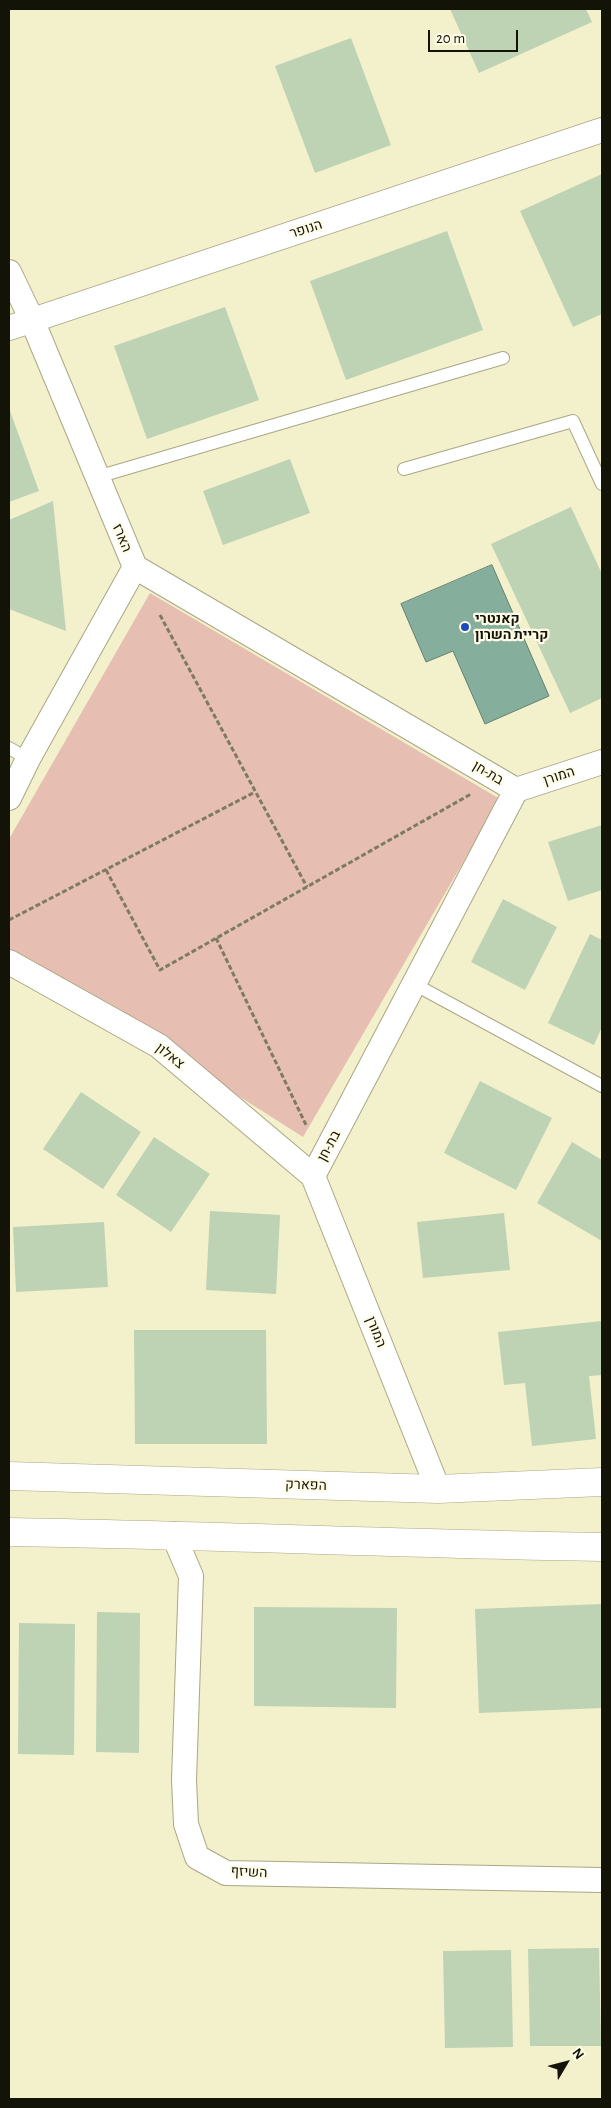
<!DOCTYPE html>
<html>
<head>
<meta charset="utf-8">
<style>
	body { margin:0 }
	#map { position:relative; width:611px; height:2108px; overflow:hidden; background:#f3f0cc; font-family:"Alegreya Sans",sans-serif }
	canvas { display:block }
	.frame { position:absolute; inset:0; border:10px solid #141307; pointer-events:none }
	.north { position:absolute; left:541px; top:2038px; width:50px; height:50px; -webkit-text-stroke:4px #fefce7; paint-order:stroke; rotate:53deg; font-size:14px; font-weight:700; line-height:20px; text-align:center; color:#141307 }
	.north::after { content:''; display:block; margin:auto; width:18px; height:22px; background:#141307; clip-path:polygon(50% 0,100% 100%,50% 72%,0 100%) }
	.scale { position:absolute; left:428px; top:30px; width:90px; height:22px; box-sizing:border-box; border:2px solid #141307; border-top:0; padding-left:6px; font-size:15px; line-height:18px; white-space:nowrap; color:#141307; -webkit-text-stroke:4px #fefce7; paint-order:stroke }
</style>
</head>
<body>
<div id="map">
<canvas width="611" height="2108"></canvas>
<div class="frame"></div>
<div class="north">N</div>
<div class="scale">20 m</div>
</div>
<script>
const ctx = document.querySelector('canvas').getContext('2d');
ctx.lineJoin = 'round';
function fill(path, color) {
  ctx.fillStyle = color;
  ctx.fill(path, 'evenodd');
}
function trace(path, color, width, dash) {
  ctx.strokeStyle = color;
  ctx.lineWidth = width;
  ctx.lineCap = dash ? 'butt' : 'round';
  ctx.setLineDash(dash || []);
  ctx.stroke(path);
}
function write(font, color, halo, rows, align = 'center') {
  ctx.font = font + ' "Alegreya Sans",Heebo,sans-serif';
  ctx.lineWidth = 4.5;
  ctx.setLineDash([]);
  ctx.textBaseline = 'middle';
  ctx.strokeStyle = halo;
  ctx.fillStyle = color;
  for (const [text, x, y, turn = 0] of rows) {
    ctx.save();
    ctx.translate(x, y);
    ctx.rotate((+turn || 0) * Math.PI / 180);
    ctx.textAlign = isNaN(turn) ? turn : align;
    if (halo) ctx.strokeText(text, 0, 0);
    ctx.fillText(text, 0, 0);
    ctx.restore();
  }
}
const green = new Path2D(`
	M 150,593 L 500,799 L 303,1137 L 9,950 L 9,839 Z`);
const water = new Path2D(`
	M 492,565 L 549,696 L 485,724 L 453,651 L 426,662 L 401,604 Z`);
const building = new Path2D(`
	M 450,9 L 586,9 L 592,22 L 479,73 Z
	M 351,38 L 391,145 L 315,173 L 275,66 Z
	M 602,174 L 602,314 L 573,327 L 520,211 Z
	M 447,231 L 483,330 L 346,380 L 310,281 Z
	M 225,307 L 259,400 L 147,439 L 114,346 Z
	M 9,408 L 39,491 L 9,502 Z
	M 290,459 L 310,513 L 223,545 L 203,491 Z
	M 53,501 L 66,631 L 9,609 L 9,520 Z
	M 571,507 L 602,574 L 602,698 L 570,713 L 491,544 Z
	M 602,825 L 602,890 L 568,901 L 548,842 Z
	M 503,899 L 557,927 L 525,990 L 471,962 Z
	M 590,934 L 602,940 L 602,1027 L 594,1045 L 548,1023 Z
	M 480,1081 L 552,1118 L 516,1190 L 444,1153 Z
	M 81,1092 L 141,1132 L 103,1189 L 43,1149 Z
	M 154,1137 L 210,1174 L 171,1232 L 116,1195 Z
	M 572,1142 L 602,1160 L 602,1241 L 537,1203 Z
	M 210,1211 L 280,1215 L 276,1294 L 206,1290 Z
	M 504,1213 L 510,1270 L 423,1278 L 417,1222 Z
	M 104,1222 L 108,1287 L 16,1292 L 13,1227 Z
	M 602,1321 L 602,1375 L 589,1376 L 596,1439 L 532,1446 L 525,1383 L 504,1385 L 498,1332 Z
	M 134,1330 L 266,1330 L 267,1444 L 135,1444 Z
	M 602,1604 L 602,1708 L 479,1713 L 475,1609 Z
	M 254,1607 L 397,1608 L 396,1708 L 254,1706 Z
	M 97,1612 L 140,1613 L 139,1753 L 96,1752 Z
	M 19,1623 L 75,1624 L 74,1755 L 18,1754 Z
	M 599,1948 L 601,2046 L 530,2046 L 528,1949 Z
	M 511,1950 L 513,2047 L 445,2048 L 443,1951 Z`);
const path = new Path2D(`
	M 160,615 L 307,887
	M 106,870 L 160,970 L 471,794
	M 9,920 L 255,792
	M 216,938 L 307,1127`);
const lane = new Path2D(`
	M 404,469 L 573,421 L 602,484
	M 97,477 L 503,358
	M 9,748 L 28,759
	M 414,984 L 602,1086`);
const street = new Path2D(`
	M 9,272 L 32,320 L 135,567
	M 9,328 L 602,130
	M 135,567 L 516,790 L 313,1176
	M 516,790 L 602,762
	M 9,798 L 28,759 L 135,567
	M 9,962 L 159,1046 L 313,1176 L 438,1489
	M 173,1534 L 191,1576 L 184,1780 L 186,1824 L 197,1857 L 226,1873 L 602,1880`);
const secondary = new Path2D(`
	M 9,1476 L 438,1489 L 602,1482
	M 9,1532 C 207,1535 404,1544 602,1547`);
const markers = [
	[465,627,5,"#1d4cb9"]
];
const streetNames = [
	["הנופר",306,229,-18],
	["הארז",122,538,67],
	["בת-חן",488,773,31],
	["המורן",559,776,-18],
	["צאלון",170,1056,38],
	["בת-חן",329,1146,-62],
	["המורן",376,1332,68],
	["הפארק",306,1485,2],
	["השיזף",249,1872,3]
];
const poiNames = [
	["קאנטרי",475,619],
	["קריית השרון",475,635]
];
fill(green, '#e7bfb2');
fill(water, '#85ae9d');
trace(water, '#638070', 1);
fill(building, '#bed2b4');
trace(lane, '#aaa785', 14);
trace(street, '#aaa785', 26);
trace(secondary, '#aaa785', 29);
trace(path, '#7d7b64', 3, [5, 2.5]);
trace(lane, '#fff', 12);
trace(street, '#fff', 24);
trace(secondary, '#fff', 28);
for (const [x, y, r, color] of markers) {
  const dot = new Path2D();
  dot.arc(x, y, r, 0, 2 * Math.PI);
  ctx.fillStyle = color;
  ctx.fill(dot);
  trace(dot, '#fefce7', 2);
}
write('14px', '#141307', '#fefce7', streetNames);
write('bold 14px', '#141307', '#fefce7', poiNames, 'left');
</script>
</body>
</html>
